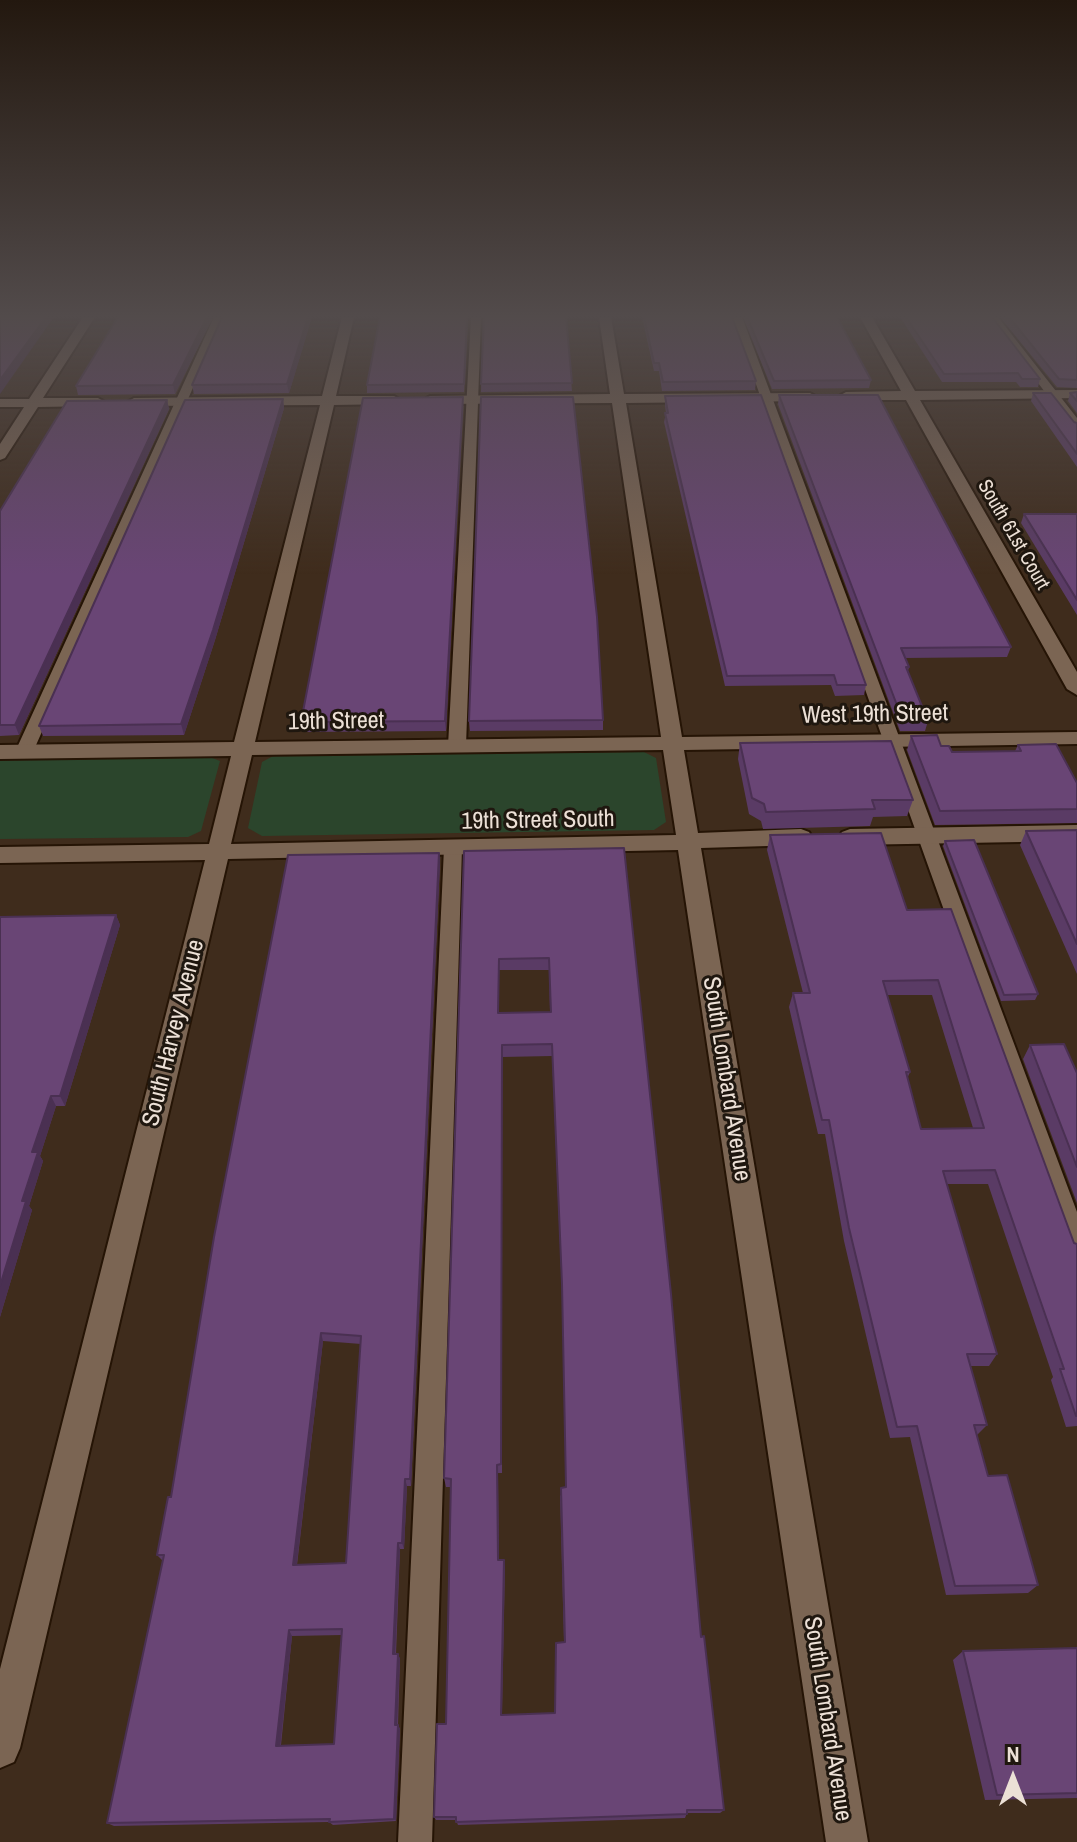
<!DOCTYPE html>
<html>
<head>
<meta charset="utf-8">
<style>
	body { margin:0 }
	#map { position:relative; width:1077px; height:1842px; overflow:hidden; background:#3f2c1c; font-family:"Archivo Narrow",sans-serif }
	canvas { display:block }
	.north { position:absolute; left:973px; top:1738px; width:80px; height:80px; -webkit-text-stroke:6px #1f170f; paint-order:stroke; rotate:0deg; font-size:22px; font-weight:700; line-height:32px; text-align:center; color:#ece0d6 }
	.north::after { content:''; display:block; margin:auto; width:28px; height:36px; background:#ece0d6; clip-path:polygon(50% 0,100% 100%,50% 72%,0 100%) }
</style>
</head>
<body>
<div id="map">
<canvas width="1077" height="1842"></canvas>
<div class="north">N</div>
</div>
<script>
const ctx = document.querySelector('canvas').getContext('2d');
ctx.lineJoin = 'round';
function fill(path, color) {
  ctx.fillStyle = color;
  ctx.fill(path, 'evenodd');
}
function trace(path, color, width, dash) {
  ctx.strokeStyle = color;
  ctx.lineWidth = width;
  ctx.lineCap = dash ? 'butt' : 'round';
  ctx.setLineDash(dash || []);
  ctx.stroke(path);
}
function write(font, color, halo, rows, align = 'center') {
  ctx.font = font + ' "Archivo Narrow",sans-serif';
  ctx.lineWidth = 6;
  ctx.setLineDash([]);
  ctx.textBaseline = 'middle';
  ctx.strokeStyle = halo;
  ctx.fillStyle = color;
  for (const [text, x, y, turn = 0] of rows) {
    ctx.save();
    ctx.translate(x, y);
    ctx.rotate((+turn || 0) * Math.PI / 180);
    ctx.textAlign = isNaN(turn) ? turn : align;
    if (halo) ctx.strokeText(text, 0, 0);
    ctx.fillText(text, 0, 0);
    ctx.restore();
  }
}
const green = new Path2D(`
	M 644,752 L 656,758 L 666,822 L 654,830 L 262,836 L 248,828 L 262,762 L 275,755 Z
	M 210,757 L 220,761 L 201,831 L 188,837 L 0,839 L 0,760 Z`);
const lane = new Path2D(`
	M 214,317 L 224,317 L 33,752 L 30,756 L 18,756 L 15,752 Z
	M 471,317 L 481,317 L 466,746 L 457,751 L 448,746 Z
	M 732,317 L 742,317 L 1077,1212 L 1077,1258 L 1068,1254 L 1064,1246 Z
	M 988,317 L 998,317 L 1077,418 L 1077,430 L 1073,429 Z
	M 453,842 L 462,848 L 432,1842 L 398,1842 L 444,848 Z`);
const street = new Path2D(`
	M 83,317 L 95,317 L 43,398 L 98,398 L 105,402 L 98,406 L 38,407 L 5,458 L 0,460 L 0,444 L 24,407 L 0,407 L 0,399 L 29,399 Z
	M 342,317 L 354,317 L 336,396 L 394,396 L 401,400 L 394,404 L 334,405 L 255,742 L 661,737 L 612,403 L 430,404 L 423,400 L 430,396 L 610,394 L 599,317 L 611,317 L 624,394 L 810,393 L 817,397 L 810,401 L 626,403 L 682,737 L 1077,732 L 1077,744 L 684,750 L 698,833 L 801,829 L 809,832 L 812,837 L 809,842 L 801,845 L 701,848 L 868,1842 L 826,1842 L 678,850 L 228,859 L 20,1748 L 14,1762 L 0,1768 L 0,1669 L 205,860 L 0,863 L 0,847 L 209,844 L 231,756 L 0,759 L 0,745 L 234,742 L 320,405 L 134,406 L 127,402 L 134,398 L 322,396 ZM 663,750 L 676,835 L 231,844 L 252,755 Z
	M 860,317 L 872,317 L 915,391 L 1077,390 L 1077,398 L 920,400 L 1077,672 L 1077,695 L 1067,689 L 906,400 L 846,400 L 839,396 L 846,392 L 901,391 Z
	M 1077,825 L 1077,841 L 850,845 L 842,842 L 839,837 L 842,832 L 850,829 Z`);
const wall = new Path2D(`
	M 213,317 L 175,394 L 78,395 L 76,386 Z
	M 222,317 L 312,317 L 289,393 L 194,394 L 192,385 Z
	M 468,317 L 464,392 L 367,393 L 367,385 Z
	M 483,317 L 566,317 L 572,391 L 481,392 Z
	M 642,317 L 732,317 L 756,381 L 755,390 L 662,391 L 659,371 L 654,371 Z
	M 743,317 L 837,317 L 871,380 L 869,388 L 772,389 Z
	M 900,317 L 992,317 L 1040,379 L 1038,387 L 1020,387 L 1016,382 L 942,382 Z
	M 1000,317 L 1077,317 L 1077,388 L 1057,387 Z
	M 1077,392 L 1077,413 L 1068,401 L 1070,393 Z
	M 1033,393 L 1074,422 L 1077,423 L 1077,467 L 1031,401 Z
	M 779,395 L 1011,647 L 1007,657 L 905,658 L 909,667 L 908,671 L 928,721 L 925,731 L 900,731 L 778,404 Z
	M 665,396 L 866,685 L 864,695 L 835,696 L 831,685 L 725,686 L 664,422 L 666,413 L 665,405 Z
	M 463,397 L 446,731 L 303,732 L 301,722 Z
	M 283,399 L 284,408 L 215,640 L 184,735 L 43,736 L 39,726 Z
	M 167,400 L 169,409 L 19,735 L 0,736 L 0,511 Z
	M 1024,514 L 1077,514 L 1077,615 L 1021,523 Z
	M 603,720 L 603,730 L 470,731 L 469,721 Z
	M 911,736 L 952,752 L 1015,751 L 1018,745 L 1077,783 L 1077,823 L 935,825 L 907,750 Z
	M 740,743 L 913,800 L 907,816 L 873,817 L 870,826 L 763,829 L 761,821 L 749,814 L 738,759 Z
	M 1077,830 L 1077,974 L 1020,845 L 1026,831 Z
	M 770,835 L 907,910 L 1074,1243 L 1077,1244 L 1077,1426 L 1066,1427 L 1051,1380 L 1053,1377 L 988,1184 L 947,1184 L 997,1354 L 989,1366 L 970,1366 L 987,1425 L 977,1435 L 988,1476 L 1038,1585 L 1028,1593 L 946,1595 L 910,1437 L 890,1438 L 844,1241 L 825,1134 L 818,1134 L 789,1007 L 793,993 L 803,993 L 767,850 ZM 887,995 L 932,995 L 973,1128 L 921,1129 L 907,1079 L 910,1072 Z
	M 945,841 L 1038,994 L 1035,1000 L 1001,1001 L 943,846 Z
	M 624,848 L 701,1637 L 724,1810 L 720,1813 L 687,1813 L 685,1818 L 458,1825 L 456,1820 L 436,1820 L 434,1817 L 446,1724 L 451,1487 L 446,1487 L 444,1478 L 464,851 ZM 499,970 L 549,970 L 550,1012 L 499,1013 ZM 552,1056 L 562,1294 L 566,1487 L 560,1496 L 564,1642 L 555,1713 L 502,1715 L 505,1567 L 504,1560 L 499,1560 L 498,1473 L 502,1473 L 502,1057 Z
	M 439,853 L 440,863 L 411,1486 L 407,1486 L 404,1549 L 400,1549 L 396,1654 L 398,1654 L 400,1659 L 398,1725 L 400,1729 L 396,1821 L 333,1825 L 329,1822 L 114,1826 L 107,1823 L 163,1561 L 157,1555 L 171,1497 ZM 323,1341 L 361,1344 L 346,1563 L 297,1565 ZM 342,1635 L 334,1744 L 281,1745 L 292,1636 Z
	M 116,915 L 120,925 L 65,1106 L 56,1106 L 40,1156 L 43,1161 L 29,1206 L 32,1210 L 0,1317 L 0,917 Z
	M 1030,1045 L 1077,1073 L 1077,1203 L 1023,1059 Z
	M 1077,1648 L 1077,1798 L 985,1800 L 953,1660 L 963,1651 Z`);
const shadedWall = new Path2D(`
	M 46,317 L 54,317 L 0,394 L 0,380 Z
	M 207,317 L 213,317 L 175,394 L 173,385 Z
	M 308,317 L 312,317 L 289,393 L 287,384 Z
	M 463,397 L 463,406 L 446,731 L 445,721 Z
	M 283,399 L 284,408 L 215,640 L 184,735 L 181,724 Z
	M 167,400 L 169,409 L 19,735 L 15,725 Z
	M 439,853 L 440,863 L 411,1486 L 410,1479 Z
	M 116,915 L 120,925 L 65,1106 L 60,1096 Z
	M 51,1096 L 56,1106 L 40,1156 L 43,1161 L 29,1206 L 32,1210 L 0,1317 L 0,1286 L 22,1201 L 32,1152 Z
	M 321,1333 L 323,1341 L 296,1571 L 293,1565 Z
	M 405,1479 L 407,1486 L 404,1549 L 402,1543 Z
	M 398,1543 L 400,1549 L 395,1659 L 393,1654 Z
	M 289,1630 L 292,1636 L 280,1749 L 276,1746 Z
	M 398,1654 L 400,1659 L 397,1729 L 395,1725 Z
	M 398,1725 L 400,1729 L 396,1821 L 394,1819 Z`);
const building = new Path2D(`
	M 0,317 L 46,317 L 0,380 Z
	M 118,317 L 207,317 L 173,385 L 76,386 Z
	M 222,317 L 308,317 L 287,384 L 192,385 Z
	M 380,317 L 467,317 L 464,384 L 367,385 Z
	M 484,317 L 566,317 L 572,383 L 481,384 Z
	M 644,317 L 732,317 L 756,381 L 663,382 L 659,363 L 654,363 Z
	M 747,317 L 837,317 L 871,380 L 774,381 Z
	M 906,317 L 992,317 L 1040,379 L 1022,379 L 1018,373 L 944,374 Z
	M 1009,317 L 1077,317 L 1077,380 L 1059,379 Z
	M 1077,392 L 1077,401 L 1070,393 Z
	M 1033,393 L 1051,393 L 1074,422 L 1077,423 L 1077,454 Z
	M 761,395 L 866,685 L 837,685 L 834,675 L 727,676 L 674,452 L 665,413 L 668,413 L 665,396 Z
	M 779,395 L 878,395 L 1011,647 L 901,648 L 909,667 L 906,667 L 928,721 L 903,721 Z
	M 463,397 L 445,721 L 301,722 L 363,398 Z
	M 481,397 L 573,397 L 597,617 L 603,720 L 469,721 Z
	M 283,399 L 213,630 L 181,724 L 39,726 L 185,400 Z
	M 167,400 L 15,725 L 0,725 L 0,511 L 67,401 Z
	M 1024,514 L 1077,514 L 1077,600 Z
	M 937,735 L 941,746 L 949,746 L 952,752 L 1021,751 L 1018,745 L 1056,744 L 1077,783 L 1077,809 L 940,811 L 911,736 Z
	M 891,741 L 913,800 L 872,800 L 875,809 L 766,812 L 764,804 L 752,798 L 740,743 Z
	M 1077,830 L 1077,944 L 1026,831 Z
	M 881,833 L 907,910 L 951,909 L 1074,1243 L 1077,1244 L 1077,1416 L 1076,1416 L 1060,1369 L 1064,1369 L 995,1170 L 943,1171 L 997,1354 L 967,1354 L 987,1425 L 974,1425 L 988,1476 L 1007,1475 L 1038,1585 L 955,1586 L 917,1426 L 897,1427 L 849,1228 L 829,1120 L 822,1120 L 793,993 L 810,993 L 770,835 ZM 938,980 L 984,1128 L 921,1129 L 906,1072 L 910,1072 L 883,981 Z
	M 974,840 L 1038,994 L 1004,995 L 945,841 Z
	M 624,848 L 671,1294 L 701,1637 L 704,1636 L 724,1810 L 687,1810 L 687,1814 L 456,1822 L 456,1817 L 434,1817 L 437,1724 L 446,1724 L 451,1479 L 444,1478 L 464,851 ZM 549,958 L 551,1012 L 498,1013 L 499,959 ZM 552,1044 L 562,1284 L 566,1487 L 561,1488 L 565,1642 L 556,1643 L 555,1713 L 501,1715 L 504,1560 L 498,1560 L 497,1465 L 501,1464 L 502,1045 Z
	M 439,853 L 410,1479 L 405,1479 L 402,1543 L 398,1543 L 393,1654 L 398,1654 L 395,1725 L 398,1725 L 394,1819 L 329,1822 L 330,1819 L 107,1823 L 164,1555 L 157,1555 L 168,1497 L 171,1497 L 214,1237 L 288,855 ZM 321,1333 L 361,1336 L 346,1563 L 293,1565 ZM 342,1629 L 334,1744 L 276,1746 L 289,1630 Z
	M 116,915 L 60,1096 L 51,1096 L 32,1152 L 38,1152 L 22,1201 L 26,1201 L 0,1286 L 0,917 Z
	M 1064,1044 L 1077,1073 L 1077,1167 L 1030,1045 Z
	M 1077,1648 L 1077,1793 L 997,1795 L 963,1651 Z`);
const farStreetnames = [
	["South 61st Court",1013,535,60]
];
const streetNames = [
	["West 19th Street",875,715,-1],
	["19th Street",336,722,-1],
	["19th Street South",538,821,-1],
	["South Harvey Avenue",174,1033,-76],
	["South Lombard Avenue",726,1079,81],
	["South Lombard Avenue",827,1719,81]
];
fill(green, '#2b452c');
trace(lane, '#251405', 4);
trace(street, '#251405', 4);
fill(lane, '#7b6553');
fill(street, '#7b6553');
fill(wall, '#5a3b65');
fill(shadedWall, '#4a3052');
fill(building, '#694575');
trace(building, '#4a3052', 2);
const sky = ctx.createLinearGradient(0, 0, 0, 575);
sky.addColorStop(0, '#23180f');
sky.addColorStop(0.55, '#524b4b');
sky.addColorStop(1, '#524b4b00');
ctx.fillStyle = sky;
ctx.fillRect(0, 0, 1077, 575);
write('20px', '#ece0d6', '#1f170f', farStreetnames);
write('24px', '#ece0d6', '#1f170f', streetNames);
</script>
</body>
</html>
